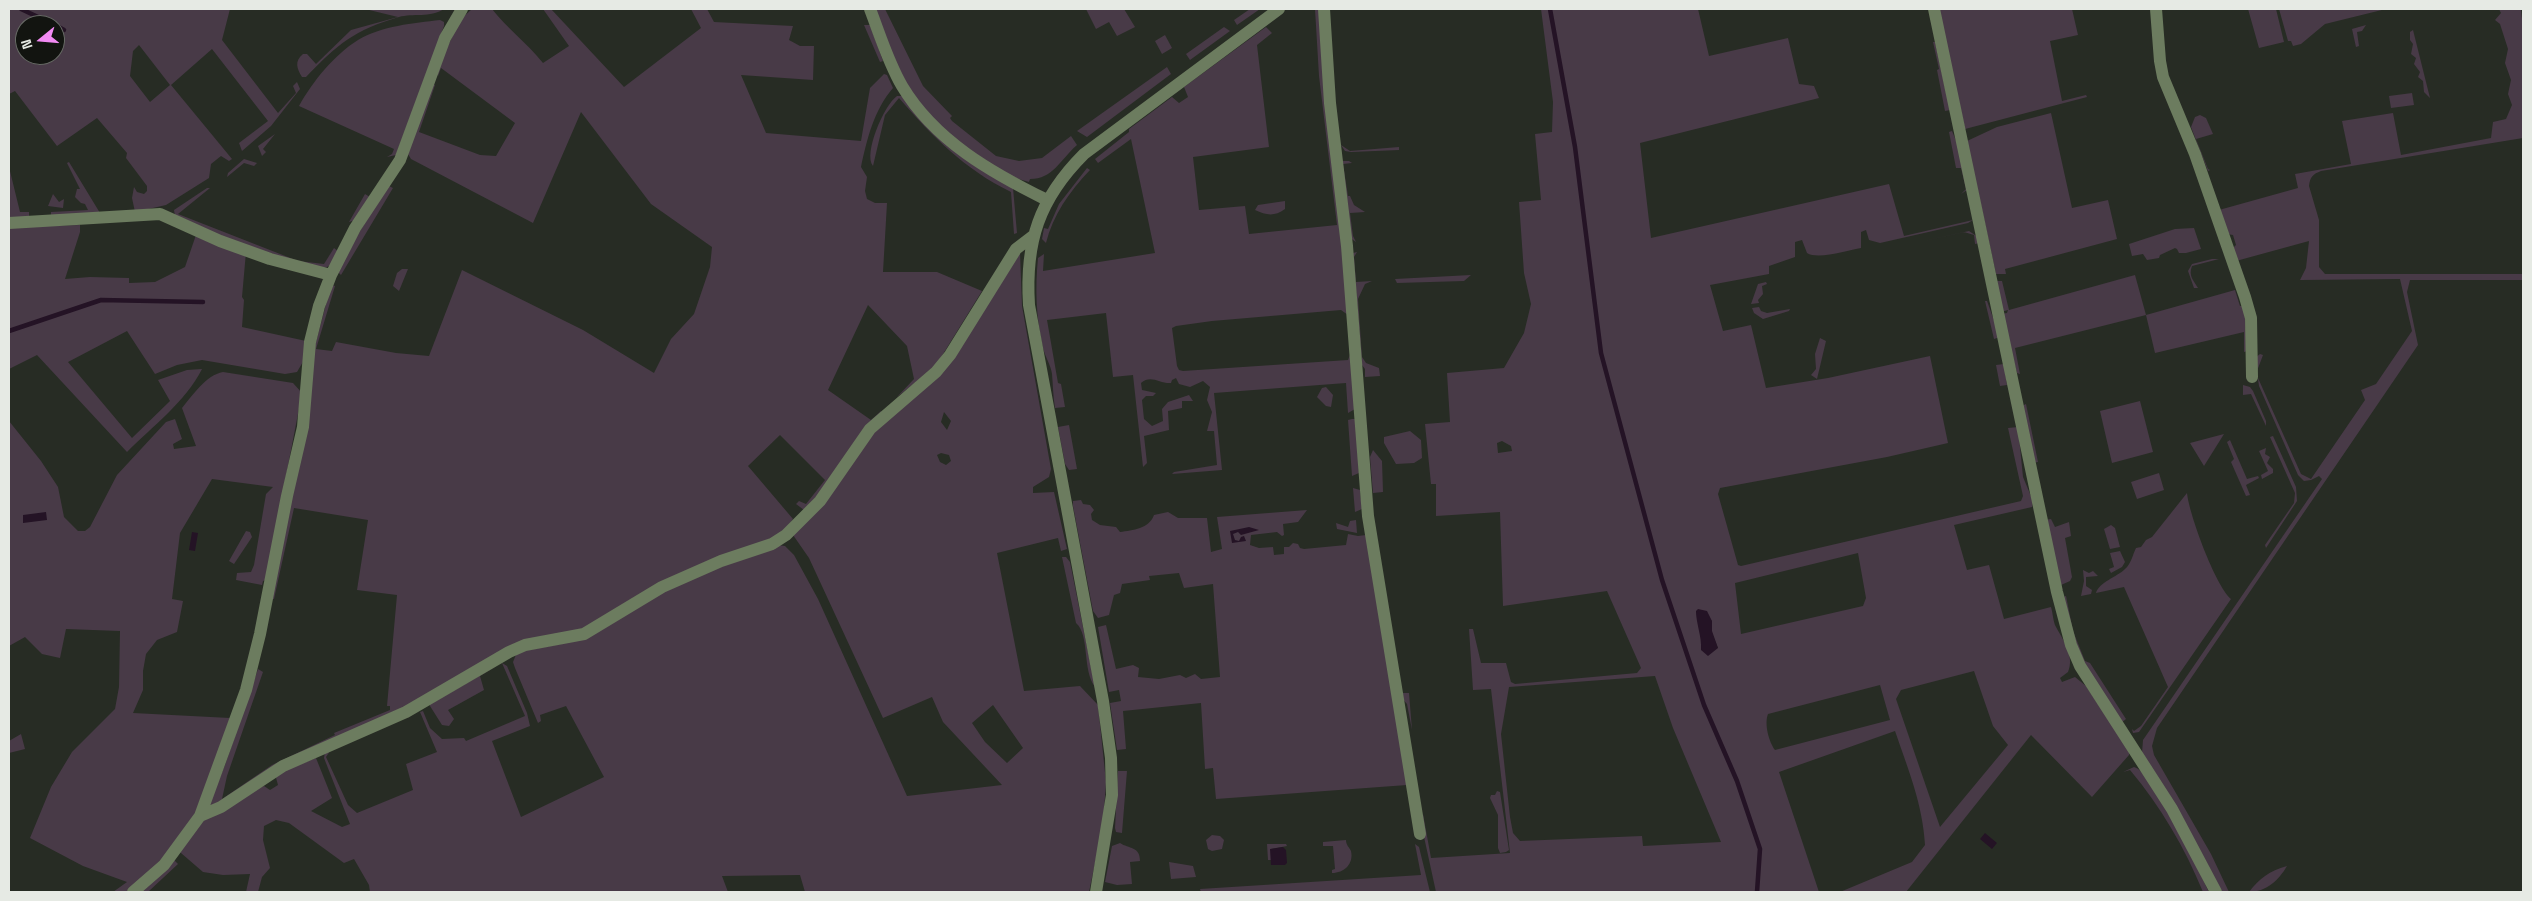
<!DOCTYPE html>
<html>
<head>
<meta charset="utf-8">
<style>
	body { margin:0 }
	#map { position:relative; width:2532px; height:901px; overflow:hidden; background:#272c24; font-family:"Space Grotesk",sans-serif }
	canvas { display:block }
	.frame { position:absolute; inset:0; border:10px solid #e6eae4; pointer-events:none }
	.north { position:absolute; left:15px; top:15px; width:50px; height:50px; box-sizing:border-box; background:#121410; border:1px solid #676a65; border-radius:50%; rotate:253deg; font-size:14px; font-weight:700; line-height:20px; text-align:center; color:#e6eae4 }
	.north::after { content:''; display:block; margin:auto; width:18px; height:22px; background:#f28af3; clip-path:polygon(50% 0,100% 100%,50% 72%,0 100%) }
</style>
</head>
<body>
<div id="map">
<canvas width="2532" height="901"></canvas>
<div class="frame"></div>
<div class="north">N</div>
</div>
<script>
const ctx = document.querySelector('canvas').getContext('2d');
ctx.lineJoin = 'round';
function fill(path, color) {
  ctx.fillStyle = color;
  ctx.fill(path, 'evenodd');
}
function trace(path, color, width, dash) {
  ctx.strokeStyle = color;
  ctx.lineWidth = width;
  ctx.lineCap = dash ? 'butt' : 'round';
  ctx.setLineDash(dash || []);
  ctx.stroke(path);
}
const green = new Path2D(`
	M 9,9 L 230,9 L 222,40 L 278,113 L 296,93 L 293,86 L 297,82 L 300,89 L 271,126 L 242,151 L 239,143 L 268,121 L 212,49 L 171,85 L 232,159 L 229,161 L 221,156 L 211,164 L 209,178 L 166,205 L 135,212 L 132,198 L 134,187 L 137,192 L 144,194 L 147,191 L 147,186 L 126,158 L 127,153 L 97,118 L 57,146 L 15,91 L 9,94 ZM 25,25 L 55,25 L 55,55 L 25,55 ZM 139,45 L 170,85 L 150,102 L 130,76 L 133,51 Z
	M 365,9 L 444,9 C 430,18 413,13 399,17 C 354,30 338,44 306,77 L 302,77 C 297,69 294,61 303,54 L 307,54 L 316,64 L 351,30 L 398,17 Z
	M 472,9 L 492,9 C 507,28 527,43 543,63 L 569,46 L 543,9 L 551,9 L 624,87 L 701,28 L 691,9 L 707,9 L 714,22 L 793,26 L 789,40 L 800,46 L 814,46 L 813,80 L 741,75 L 766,133 L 861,141 L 870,88 L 884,74 L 887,75 L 893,88 C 874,110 867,139 861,167 L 867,177 L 865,191 L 867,199 L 875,203 L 887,203 L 883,272 L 937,272 L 982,291 L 935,367 L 897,397 L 914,379 L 907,346 L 868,305 L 828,390 L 871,420 L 881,411 L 882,414 L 828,484 L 804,510 L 796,504 L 799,501 L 806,504 L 825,480 L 780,435 L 748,466 L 793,519 L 784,532 L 590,627 L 552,637 L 438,691 L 218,806 L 208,806 L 225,765 L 258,669 L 263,672 L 227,776 L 222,799 L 272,765 L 335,735 L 334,733 L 390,710 L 390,706 L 387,706 L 397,595 L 357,590 L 368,520 L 294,508 L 274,599 L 270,599 L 311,361 L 331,285 L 335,286 L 316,349 L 332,351 L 336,342 L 396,353 L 429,356 L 462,270 L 583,330 L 654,373 L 671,339 L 694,314 L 710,267 L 712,247 L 651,204 L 581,112 L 533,223 L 411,159 L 408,154 L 432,84 L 435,85 L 419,132 L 480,155 L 496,156 L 515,123 L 441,68 L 438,76 L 436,70 L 461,19 Z
	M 874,9 L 885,9 L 923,86 L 952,116 L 950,118 L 952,121 L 996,156 L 1019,161 L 1042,158 L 1071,136 L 1077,145 C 1060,160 1053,179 1030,179 L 1029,182 C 979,169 927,120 901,76 C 890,56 883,31 874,9 Z
	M 1086,9 L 1124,9 L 1135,27 L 1117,36 L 1109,22 L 1096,29 Z
	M 1250,9 L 1260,9 L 1237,25 L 1234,20 Z
	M 1315,9 L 1321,9 L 1324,73 L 1343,233 L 1355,409 L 1348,413 L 1346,383 L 1214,393 L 1222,470 L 1172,474 L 1174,472 L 1217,465 L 1214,431 L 1207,431 L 1212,412 L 1207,400 L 1210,387 L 1203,381 L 1190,387 L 1179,384 L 1176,378 L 1172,380 L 1171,383 C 1160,384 1151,374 1141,383 L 1142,390 L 1156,393 L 1153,396 L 1146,396 L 1142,400 L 1144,419 L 1152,426 L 1163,421 L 1162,409 L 1168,402 L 1189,395 L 1193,401 L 1182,401 L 1182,408 L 1168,411 L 1169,430 L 1144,436 L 1147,463 L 1143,467 L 1133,375 L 1113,377 L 1106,313 L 1047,320 L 1058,383 L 1061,384 L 1065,407 L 1055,408 C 1053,396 1053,385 1052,374 C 1051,365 1045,357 1043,348 C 1036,318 1035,288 1038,258 L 1044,254 L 1043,271 L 1155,253 L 1131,139 L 1098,163 L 1095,159 L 1129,132 L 1129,129 L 1172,97 L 1179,103 L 1188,97 L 1184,87 L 1266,27 L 1272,33 L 1257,45 L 1269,147 L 1193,157 L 1199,210 L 1245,206 L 1249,234 L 1337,225 L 1319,76 ZM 1341,310 L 1348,315 L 1351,352 L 1348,360 L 1183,371 L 1179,370 L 1177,366 L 1172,328 L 1176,326 L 1212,321 Z
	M 1541,9 L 1698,9 L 1709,56 L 1788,38 L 1799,84 L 1814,86 L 1819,98 L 1640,143 L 1651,238 L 1889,184 L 1904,236 L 1973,220 L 1968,223 L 1880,243 L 1869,240 L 1866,230 L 1861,232 L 1861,248 C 1849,250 1818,260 1807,253 L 1802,240 L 1795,242 L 1795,257 L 1769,266 L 1769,274 L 1710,285 L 1723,331 L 1751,325 L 1766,388 L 1828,378 L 1930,356 L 1948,443 L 1887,457 L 1720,488 L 1718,494 L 1738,565 L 1741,566 L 2021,501 L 2023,496 L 2008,428 L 2018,427 L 2023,477 L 2033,501 L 2032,507 L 1954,525 L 1967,570 L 1989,565 L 2004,619 L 2051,607 C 2053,613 2053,622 2056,627 C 2063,640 2075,656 2068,672 L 2060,678 L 2062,682 L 2075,677 L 2086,686 L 2129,751 L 2129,755 L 2092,797 L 2031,735 L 1906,892 L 1840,892 L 1912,862 L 1925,845 C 1923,805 1908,769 1895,731 L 1779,772 L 1819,892 L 1436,892 L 1421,823 L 1423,814 L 1431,858 L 1510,853 L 1491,689 L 1473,690 L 1469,629 L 1473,629 L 1481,663 L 1506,663 L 1511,682 L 1515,684 L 1637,673 L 1641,668 L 1607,591 L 1503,606 L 1500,512 L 1436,516 L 1436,484 L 1431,484 L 1425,424 L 1450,422 L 1447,373 L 1504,368 L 1524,333 L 1531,304 L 1524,273 L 1519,202 L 1541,200 L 1535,134 L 1552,132 L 1553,102 ZM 1502,441 L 1511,446 L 1512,451 L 1498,453 L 1497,443 ZM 1858,553 L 1866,598 L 1863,606 L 1741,634 L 1735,583 ZM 1696,611 L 1712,621 L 1711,631 L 1718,648 L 1701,650 L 1701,633 ZM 1974,671 L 1993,726 L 2008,745 L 1940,827 L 1896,699 L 1901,690 ZM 1655,676 L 1673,728 L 1721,842 L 1643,846 L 1642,836 L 1520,841 L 1513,833 L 1510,817 L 1501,734 L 1509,687 ZM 1880,685 L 1890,720 L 1775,750 C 1769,742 1764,724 1768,714 Z
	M 1938,9 L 2072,9 L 2078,35 L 2050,41 L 2062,101 L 2086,95 L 2087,97 L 1965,129 Z
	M 2248,9 L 2276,9 L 2284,42 L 2259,48 Z
	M 2279,9 L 2386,9 L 2325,24 L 2301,44 L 2293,46 L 2291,41 L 2288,41 Z
	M 2499,9 L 2523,9 L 2521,10 L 2523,27 L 2523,138 L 2321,171 C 2313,174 2310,177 2309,186 L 2319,220 L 2319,267 L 2325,274 L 2523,274 L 2523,280 L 2410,280 L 2407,292 L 2418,345 L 2157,728 L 2152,746 L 2154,755 L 2211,854 L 2229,892 L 2221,892 L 2142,753 L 2143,740 L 2322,479 L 2319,476 L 2311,480 L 2304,481 L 2298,475 L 2259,386 L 2255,358 L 2260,354 L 2263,355 L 2257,371 L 2258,378 L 2301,474 L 2311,479 L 2365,400 L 2361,390 L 2376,384 L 2412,331 L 2400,279 L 2300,280 L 2306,268 L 2309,241 L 2236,261 L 2232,249 L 2236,245 L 2233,235 L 2227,234 L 2219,210 L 2298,188 L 2295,174 L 2351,164 L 2342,121 L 2393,113 L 2401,155 L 2491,138 L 2493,122 L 2506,119 L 2512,105 L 2508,94 L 2511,80 L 2505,63 L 2508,49 L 2500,24 L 2495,20 L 2501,13 Z
	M 440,20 L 444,22 L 444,26 L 396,155 L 387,157 L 392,154 L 394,149 L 299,106 C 313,81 334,55 358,40 C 381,26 414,23 440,20 Z
	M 864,25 L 870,25 L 883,61 L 880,62 Z
	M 2366,25 L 2362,31 L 2357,32 L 2359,46 L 2356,47 L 2352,29 Z
	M 1224,27 L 1230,31 L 1190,60 L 1186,54 Z
	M 2413,30 L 2430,98 L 2424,92 L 2423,81 L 2418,77 L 2420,72 L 2414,64 L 2416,58 L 2411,54 L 2413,44 L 2410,40 L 2410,32 Z
	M 1165,35 L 1172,48 L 1162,54 L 1155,41 Z
	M 1933,42 L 1935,42 L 1950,110 L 1945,111 L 1937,70 L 1939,69 Z
	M 1167,67 L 1171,74 L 1087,137 L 1077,131 Z
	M 2412,93 L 2414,105 L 2391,108 L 2389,96 Z
	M 897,96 L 902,96 L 1013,188 L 1017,233 L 1014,234 L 1011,192 C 964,169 933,137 899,98 L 885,115 L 873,166 C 863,154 884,105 897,96 Z
	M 2051,113 L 2072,208 L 2108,200 L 2117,239 L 2005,269 L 2006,274 L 1996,274 L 1967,141 L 1997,127 Z
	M 2200,115 L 2206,118 L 2213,134 L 2196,139 L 2208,169 L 2210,170 L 2208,171 L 2191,127 L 2195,117 Z
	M 1952,131 L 1962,155 L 1967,190 L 1961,194 L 1966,189 L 1961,168 L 1956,168 L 1949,132 Z
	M 275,134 L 263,149 L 266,152 L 262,156 L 258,146 Z
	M 1341,145 L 1350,151 L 1399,147 L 1399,150 L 1351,152 L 1345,151 Z
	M 244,159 L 257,163 L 254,166 L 244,163 L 227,177 L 228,173 Z
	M 1349,161 L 1352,163 L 1343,164 L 1348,196 L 1350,196 L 1354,205 L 1365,212 L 1350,213 L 1353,236 L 1356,242 L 1349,237 L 1340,166 L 1343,161 Z
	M 69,162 L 100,213 L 51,216 L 51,212 L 88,210 L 85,204 L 81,203 L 75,197 L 77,189 L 80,189 L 67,163 Z
	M 9,167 L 20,212 L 29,212 L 29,217 L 9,218 Z
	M 1087,168 L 1090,170 C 1069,192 1053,215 1046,243 L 1042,239 L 1044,228 L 1048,229 L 1059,204 Z
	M 387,185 L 393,188 L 341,275 L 338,272 L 339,267 Z
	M 207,188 L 210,188 L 178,214 L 298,261 L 324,264 L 334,248 L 339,252 C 336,256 333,264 327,267 C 309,274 190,230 175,216 L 174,210 Z
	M 53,194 L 59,202 L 64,199 L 63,208 L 48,206 Z
	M 365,194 L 370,197 L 356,220 L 349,222 Z
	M 1285,201 L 1285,209 C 1274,217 1266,215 1255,210 L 1258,205 Z
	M 80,225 L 80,232 L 65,279 L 90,277 L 129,278 L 129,283 L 155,282 L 185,267 L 196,235 L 246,252 L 242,297 L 244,300 L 242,327 L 306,341 L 304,360 L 297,372 L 285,374 L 202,360 L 177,365 L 155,374 L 127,331 L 68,362 L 132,438 L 170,401 L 158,380 L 187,370 L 202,369 C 186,401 152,427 127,452 L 37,355 L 9,369 L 9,227 Z
	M 2194,228 L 2201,249 L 2186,253 L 2179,253 L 2177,249 L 2175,248 L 2160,255 L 2159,258 L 2147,260 L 2143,254 L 2132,256 L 2129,244 L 2175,229 Z
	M 1969,231 L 1978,237 L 1980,243 L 1975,244 L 1974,235 L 1964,232 L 1910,244 Z
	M 1020,252 L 1022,306 L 1051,469 L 1049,477 L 1033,487 L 1033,493 L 1054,492 L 1067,549 L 1061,551 L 1058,538 L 997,553 L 1024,691 L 1080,686 L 1098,705 L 1106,782 L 1103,825 L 1089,892 L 805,892 L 800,875 L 722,876 L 728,892 L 370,892 L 369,885 L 354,859 L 344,863 L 289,823 L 276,820 L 264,826 L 263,840 L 270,868 L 262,877 L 258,892 L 246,892 L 250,874 L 223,875 L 203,872 L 174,847 L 160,863 L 126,892 L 113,892 L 127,882 L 83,866 L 30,838 L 51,787 L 72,752 L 115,709 L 119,687 L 120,631 L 66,629 L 60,658 L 42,654 L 25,637 L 9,646 L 9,421 L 41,461 L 58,487 L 64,517 L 78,531 L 85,531 L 90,527 L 117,475 L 166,422 L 175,419 L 182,439 L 173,444 L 174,449 L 196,446 L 182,408 C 193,395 206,375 223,372 L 293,383 L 302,393 L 266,580 L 263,581 L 262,585 L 236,580 L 237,573 L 251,572 L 254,565 L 266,494 L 273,487 L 212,479 L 180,533 L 172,599 L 183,601 L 177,632 L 157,640 L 146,654 L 143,671 L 143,690 L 133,713 L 230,718 L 196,814 L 264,786 L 270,790 L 278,785 L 275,774 L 316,758 L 332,798 L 311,811 L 342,827 L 350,824 L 324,758 L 325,752 L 330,751 L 326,757 L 348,805 L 357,813 L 413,790 L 406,764 L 437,752 L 420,712 L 423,711 L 430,728 L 442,739 L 464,738 L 466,741 L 525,716 L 502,663 L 480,676 L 484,690 L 448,710 L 454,719 L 449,726 L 442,725 L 430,706 L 430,704 L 502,663 L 507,666 L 527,713 L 530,726 L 492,741 L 521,817 L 604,777 L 566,706 L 540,715 L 541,721 L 538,723 L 515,668 L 513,662 L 517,652 L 565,643 L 685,580 L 777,545 L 785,546 L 794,555 L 818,599 L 907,796 L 1002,785 L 943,722 L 932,697 L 883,718 L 809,558 L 793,535 L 872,433 L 927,385 ZM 944,412 L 951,421 L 947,430 L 941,422 ZM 941,453 L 949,455 L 951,461 L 946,465 L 940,462 L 937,455 ZM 993,705 L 1023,748 L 1007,763 L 985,742 L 972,723 Z
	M 1357,252 L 1354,257 L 1356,282 L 1372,281 L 1365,284 L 1358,299 L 1362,357 L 1366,363 L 1379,368 L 1380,376 L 1365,377 L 1365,369 L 1362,365 L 1353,253 Z
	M 2212,259 L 2219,259 L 2192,266 C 2188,276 2194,281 2198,288 L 2194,288 L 2188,271 L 2192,264 Z
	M 402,269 L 408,269 L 399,291 L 393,286 L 397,273 Z
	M 1471,275 L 1464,281 L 1397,283 L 1395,279 Z
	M 2135,275 L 2146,315 L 2235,290 L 2240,306 L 2244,306 L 2248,351 L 2244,352 L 2244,332 L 2155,353 L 2146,315 L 2015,348 L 2020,374 L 2017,373 L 2001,314 L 2007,313 L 2008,310 L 2001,312 L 1997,281 L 2002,281 L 2009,310 Z
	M 1766,282 L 1767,284 L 1762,286 L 1763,294 L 1758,300 L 1759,303 L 1751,304 L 1758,284 Z
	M 1985,301 L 1987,301 L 2000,337 L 1994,339 Z
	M 1759,307 L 1761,311 L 1767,313 L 1790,309 L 1789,311 L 1763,319 L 1754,313 L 1752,308 Z
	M 1820,338 L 1826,341 L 1817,379 L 1811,375 L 1816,369 L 1815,354 Z
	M 2004,364 L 2007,385 L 2000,386 L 1996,365 Z
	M 2243,385 L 2250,387 L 2253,391 L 2266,421 L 2266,426 L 2251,394 L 2243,395 Z
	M 1326,387 L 1333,395 L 1331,407 L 1326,406 L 1317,397 L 1322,388 Z
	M 2140,401 L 2153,452 L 2112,463 L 2100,411 Z
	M 2026,404 L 2038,462 L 2032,463 L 2022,406 Z
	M 1352,419 L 1356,419 L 1359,473 L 1352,476 L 1348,420 Z
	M 1069,425 L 1077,469 L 1069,470 L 1065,464 L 1058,427 Z
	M 1410,431 L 1421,440 L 1422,458 L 1414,463 L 1396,464 L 1384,443 L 1384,437 Z
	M 2224,434 L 2204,466 L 2190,443 Z
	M 2273,436 L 2296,487 L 2297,501 L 2266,548 L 2265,545 L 2294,503 L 2295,493 L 2270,437 Z
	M 2230,440 L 2247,479 L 2258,476 L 2259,478 L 2246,485 L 2250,495 L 2246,496 L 2231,462 L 2234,459 L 2227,442 Z
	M 2266,448 L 2265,454 L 2270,457 L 2267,463 L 2273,469 L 2273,473 L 2262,479 L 2261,475 L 2268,471 L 2259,451 Z
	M 1373,450 L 1382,461 L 1383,492 L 1373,493 L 1370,457 Z
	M 2159,473 L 2164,490 L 2137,499 L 2131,482 Z
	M 1353,488 L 1360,490 L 1362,509 L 1355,512 Z
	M 2187,493 C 2189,514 2215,585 2231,599 L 2139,732 L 2133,733 L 2132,729 L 2134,731 L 2141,726 L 2168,687 L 2124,587 L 2096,593 C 2099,582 2117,577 2125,569 C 2131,564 2133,554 2136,548 L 2141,547 L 2146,540 L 2152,537 Z
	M 1081,500 L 1083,504 L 1090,505 L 1094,510 L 1091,514 L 1092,520 L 1100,525 L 1116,527 L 1120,532 C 1133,530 1149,529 1154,515 L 1168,512 L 1178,518 L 1207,518 L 1211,552 L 1222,549 L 1217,517 L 1307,510 L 1298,522 L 1283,524 L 1284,535 L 1282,536 L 1277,532 L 1251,535 L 1250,545 L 1259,548 L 1273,547 L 1274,555 L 1284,554 L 1284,547 L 1289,547 L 1293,543 L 1298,544 L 1300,548 L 1304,549 L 1346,545 L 1348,534 L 1358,536 L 1366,535 L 1407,785 L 1216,799 L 1213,768 L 1205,769 L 1201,703 L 1123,711 L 1126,749 L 1117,750 L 1110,703 L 1121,701 L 1119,690 L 1109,692 L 1098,627 L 1106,625 L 1116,669 L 1133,665 L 1139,668 L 1138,677 L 1159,679 L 1180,675 L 1186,678 L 1195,674 L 1201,679 L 1220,677 L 1213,584 L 1184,588 L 1179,573 L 1149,576 L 1150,580 L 1122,584 L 1120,593 L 1114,595 L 1109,615 L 1098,618 L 1093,611 L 1073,506 L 1073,501 Z
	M 2051,519 L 2055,527 L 2069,522 L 2071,536 L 2065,538 L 2072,577 L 2070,581 L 2061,585 L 2045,520 Z
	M 1356,520 L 1357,533 L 1337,529 L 1336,523 L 1348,527 L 1350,521 Z
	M 2111,525 L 2115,528 L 2120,547 L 2110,549 L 2104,529 Z
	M 246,531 L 250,532 L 252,537 L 234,564 L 229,561 Z
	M 2120,551 L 2125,562 L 2122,567 L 2111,573 L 2109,569 L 2114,567 L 2110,553 Z
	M 1062,557 L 1066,557 L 1070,562 L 1095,687 C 1082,670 1090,635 1076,623 Z
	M 2083,570 L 2089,573 L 2093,571 L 2098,576 L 2086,577 L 2086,586 L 2092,590 L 2091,594 L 2081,596 L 2084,581 Z
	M 2066,596 L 2073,631 L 2085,661 L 2090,663 L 2126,719 L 2121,723 L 2082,663 L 2063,597 Z
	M 1398,661 L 1396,664 L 1401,693 L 1409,693 L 1412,730 L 1407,704 L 1399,695 L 1394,663 Z
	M 21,734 L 25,749 L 9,753 L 9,741 Z
	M 2134,767 C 2153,771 2199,871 2209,892 L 2203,892 C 2185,848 2161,807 2130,770 L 2123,772 Z
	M 1118,771 L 1127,771 L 1122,833 L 1116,832 L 1115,828 Z
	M 1497,791 L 1500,792 L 1509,850 L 1506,852 L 1500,853 L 1498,848 L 1498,815 L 1490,798 L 1491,795 L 1495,795 Z
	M 1212,835 L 1220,836 L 1224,840 L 1222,849 L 1212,851 L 1208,849 L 1206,840 Z
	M 1346,840 C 1346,845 1349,847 1351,851 C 1354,864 1344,873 1332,873 L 1332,870 L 1335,869 L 1333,846 L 1323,846 L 1323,842 Z
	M 1120,843 C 1129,849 1140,846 1140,861 L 1130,862 L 1132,884 L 1117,885 L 1105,882 L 1112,846 Z
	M 1267,844 L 1286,844 L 1287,846 L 1271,849 L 1271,860 L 1268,860 Z
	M 1415,844 L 1419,847 L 1430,892 L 1201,892 L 1200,889 L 1421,875 Z
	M 174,860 L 178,864 L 148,892 L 139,892 Z
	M 1169,862 L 1193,866 L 1196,877 L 1171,879 Z
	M 2287,866 C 2279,880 2266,892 2249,892 C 2260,878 2269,871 2287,866 Z`);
const water = new Path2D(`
	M 46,512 L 47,520 L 23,523 L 23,515 Z
	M 1249,527 L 1259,530 L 1241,535 L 1238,532 L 1233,534 L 1235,540 L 1239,541 L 1241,537 L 1244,536 L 1246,541 L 1232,543 L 1230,531 Z
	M 192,532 L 198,533 L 195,551 L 189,550 Z
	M 1698,609 L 1707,611 L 1712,621 L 1712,631 L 1718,648 L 1708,656 L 1701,650 C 1702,636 1696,624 1696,611 Z
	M 1985,833 L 1997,843 L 1992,849 L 1980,839 Z
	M 1283,847 L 1286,850 L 1287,863 L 1285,865 L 1271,865 L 1270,849 Z`);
const stream = new Path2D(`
	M 21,9 L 55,25
	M 1550,9 L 1575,147 L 1601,353 L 1662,580 L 1704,705 L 1737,781 L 1760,849 L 1757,892
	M 55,25 L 64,30
	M 9,331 L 101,300 L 203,302`);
const minor = new Path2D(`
	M 870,9 C 880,35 888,62 902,86 C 935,141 992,173 1047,200
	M 1324,9 L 1330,103 L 1347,246 L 1368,516 L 1420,834
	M 1934,9 L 2057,592 L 2071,645 L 2080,666 L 2172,809 L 2216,892
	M 2156,9 L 2160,61 L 2163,77 L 2195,154 L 2245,297 L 2251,318 L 2252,377
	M 9,223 L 160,214 L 220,241 L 270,259 L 331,275
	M 200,816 L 221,807 L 283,766 L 406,712 L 509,652 L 525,645 L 584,634 L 662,587 L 721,561 L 772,544 L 786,535 L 820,501 L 870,429 L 936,372 L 950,355 L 1016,249 L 1033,236
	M 133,892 L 164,865 L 200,816 L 246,690 L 260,634 L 287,496 L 303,427 L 310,342 L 319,306 L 331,275 L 355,228 L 400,160 L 445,38 L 462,9
	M 1096,892 L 1112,795 L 1111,758 L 1103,701 L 1029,305 C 1025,242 1039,199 1084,154 L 1279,9`);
fill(green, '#483a47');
fill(water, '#241325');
trace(stream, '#241325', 4.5);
trace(minor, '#6c7c5f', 12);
</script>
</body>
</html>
